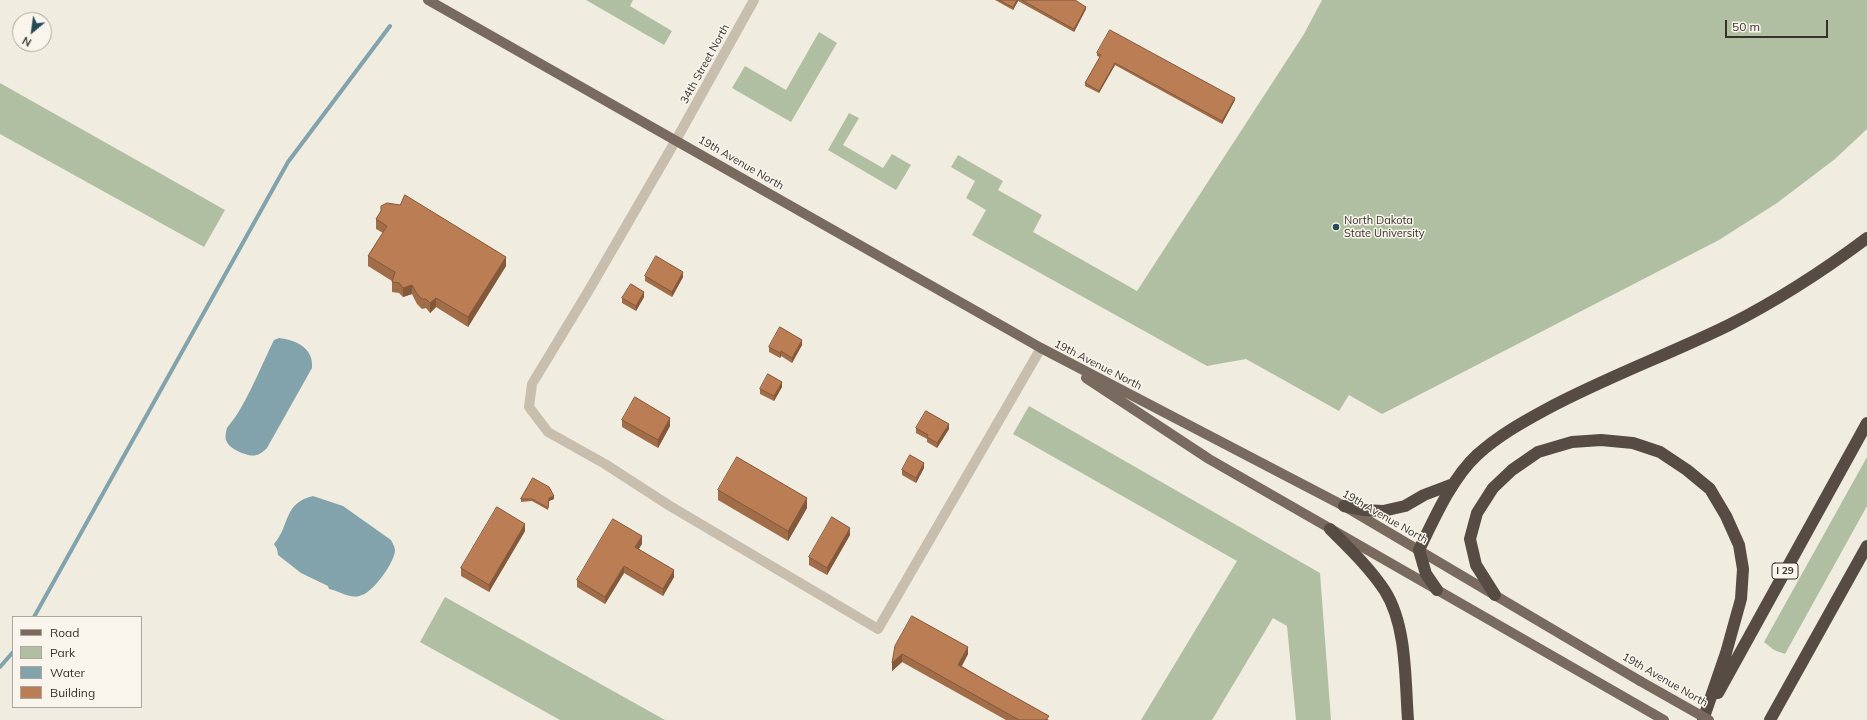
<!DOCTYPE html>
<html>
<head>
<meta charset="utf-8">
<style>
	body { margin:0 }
	#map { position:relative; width:1867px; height:720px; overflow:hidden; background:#f1ece0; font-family:Mulish,sans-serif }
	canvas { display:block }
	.legend { position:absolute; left:12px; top:616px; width:130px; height:92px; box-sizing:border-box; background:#f9f5ec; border:1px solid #aba79f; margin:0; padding:5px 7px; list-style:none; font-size:12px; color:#37312b }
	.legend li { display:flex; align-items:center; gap:8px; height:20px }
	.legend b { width:20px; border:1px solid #aba79f }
	.north { position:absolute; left:12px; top:12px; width:40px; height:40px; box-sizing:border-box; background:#f9f5ec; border:1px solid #aba79f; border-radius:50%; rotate:209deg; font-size:11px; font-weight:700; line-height:16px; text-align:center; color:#37312b }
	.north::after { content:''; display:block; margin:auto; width:14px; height:18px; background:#244a55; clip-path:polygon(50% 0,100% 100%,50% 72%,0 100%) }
	.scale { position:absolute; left:1725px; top:20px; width:103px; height:18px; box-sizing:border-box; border:2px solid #37312b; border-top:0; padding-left:5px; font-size:12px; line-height:14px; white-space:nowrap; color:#37312b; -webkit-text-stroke:3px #f9f5ec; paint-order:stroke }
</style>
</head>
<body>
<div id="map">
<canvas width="1867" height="720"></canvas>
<ul class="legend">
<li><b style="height:5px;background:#786a5e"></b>Road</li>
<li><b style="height:11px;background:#b0bfa1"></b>Park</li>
<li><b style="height:11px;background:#82a3ab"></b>Water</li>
<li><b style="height:11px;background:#bb7d54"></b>Building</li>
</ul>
<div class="north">N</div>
<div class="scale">50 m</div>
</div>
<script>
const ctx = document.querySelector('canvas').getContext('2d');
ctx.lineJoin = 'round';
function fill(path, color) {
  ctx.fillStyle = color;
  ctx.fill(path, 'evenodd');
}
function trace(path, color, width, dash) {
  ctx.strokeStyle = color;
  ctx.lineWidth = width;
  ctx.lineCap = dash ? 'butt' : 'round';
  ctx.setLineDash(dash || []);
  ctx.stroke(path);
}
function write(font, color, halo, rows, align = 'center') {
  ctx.font = font + ' Mulish,sans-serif';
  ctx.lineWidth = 3;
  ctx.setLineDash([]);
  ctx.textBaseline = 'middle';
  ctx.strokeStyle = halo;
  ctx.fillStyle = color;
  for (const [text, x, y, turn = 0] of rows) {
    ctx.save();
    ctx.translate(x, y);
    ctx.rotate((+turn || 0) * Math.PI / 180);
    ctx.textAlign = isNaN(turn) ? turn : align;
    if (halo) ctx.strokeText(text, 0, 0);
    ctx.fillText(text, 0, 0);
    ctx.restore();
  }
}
const green = new Path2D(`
	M 586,0 L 633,0 L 630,6 L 672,31 L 664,45 Z
	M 1322,0 L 1867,0 L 1867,129 L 1835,159 L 1777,203 L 1719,240 L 1382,414 L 1349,395 L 1339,411 L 1246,359 L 1207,366 L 972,235 L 986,210 L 966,198 L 975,181 L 951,167 L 958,155 L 1003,181 L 998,190 L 1042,215 L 1033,232 L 1137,291 L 1304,34 Z
	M 819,32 L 837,43 L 791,122 L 732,88 L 745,66 L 786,90 Z
	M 0,83 L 225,210 L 204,247 L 0,134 Z
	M 849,113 L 859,118 L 843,145 L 883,168 L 892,154 L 911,165 L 896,190 L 828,150 Z
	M 1029,406 L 1320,573 L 1331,720 L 1296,720 L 1287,626 L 1273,618 L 1212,720 L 1141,720 L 1237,561 L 1013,434 Z
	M 1867,457 L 1867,506 L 1785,654 L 1774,650 L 1764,642 Z
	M 445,597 L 665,720 L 560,720 L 420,642 Z`);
const water = new Path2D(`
	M 279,338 C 296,340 314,348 312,368 L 267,448 C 261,454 256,457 248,455 C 241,453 228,448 226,440 C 225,437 226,431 227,428 C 232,421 238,414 242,406 C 254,385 263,362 274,340 Z
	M 313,496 L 343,506 L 391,540 C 393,544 395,547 395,551 C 394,563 373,592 362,595 C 350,600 340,591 329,589 L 328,586 L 301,573 L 278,555 L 277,549 L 274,544 C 290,526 283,503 313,496 Z`);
const stream = new Path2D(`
	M 34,617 L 288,162 L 390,26
	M 0,667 L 13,652`);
const minor = new Path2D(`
	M 754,0 L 676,140 L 589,290 L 532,384 L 529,407 L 548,432 L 605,464 L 670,506 L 878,629 L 1041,348`);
const major = new Path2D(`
	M 428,0 L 1041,348 L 1344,506 L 1640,681
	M 1086,378 L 1209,459 L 1664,720`);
const highway = new Path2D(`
	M 1344,506 L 1364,510 L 1383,511 L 1405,506 L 1424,495 L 1453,484
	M 1330,529 C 1350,549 1370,568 1385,591 C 1407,626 1405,680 1408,720
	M 1437,590 L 1426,574 L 1419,550 C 1434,519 1452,478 1477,455 C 1498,436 1521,423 1545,410 C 1604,378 1668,355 1729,325 C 1778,300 1823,271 1867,238
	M 1495,595 L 1476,565 L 1470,539 L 1477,513 L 1493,488 L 1512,470 L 1538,452 L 1572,442 L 1601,440 L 1633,443 L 1660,452 L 1687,470 L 1710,489 L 1726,516 L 1739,545 L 1743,569 L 1741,599 L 1726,653 L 1703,720
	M 1718,693 L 1867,423
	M 1770,720 L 1867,546`);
const majorBridge = new Path2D(`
	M 1640,681 L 1709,720`);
const wall = new Path2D(`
	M 995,0 L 1075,0 L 1086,9 L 1074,32 L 1018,1 L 1013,10 Z
	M 1097,53 L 1235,100 L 1222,124 L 1115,65 L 1099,93 L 1085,86 L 1085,83 L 1100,57 L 1097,56 Z
	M 381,206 L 506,266 L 468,327 L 436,307 L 430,313 L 426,308 L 422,309 L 417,304 L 412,294 L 403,297 L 399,293 L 392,292 L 392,281 L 368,266 L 368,256 L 383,233 L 376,229 L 376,219 L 381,212 Z
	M 645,276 L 683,277 L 672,297 L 645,281 Z
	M 644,297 L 636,311 L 622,303 L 622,298 Z
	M 802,345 L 792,363 L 781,356 L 780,358 L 769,352 L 769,347 Z
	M 782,387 L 774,401 L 760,394 L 760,389 Z
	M 622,420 L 670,426 L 658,448 L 622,427 Z
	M 916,428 L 949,429 L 937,448 L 927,442 L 927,439 L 916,433 Z
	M 924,468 L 916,483 L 902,475 L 902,470 Z
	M 533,478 L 554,499 L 549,501 L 548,510 L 532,501 L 521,502 L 521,499 Z
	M 718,490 L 807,508 L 788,541 L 718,500 Z
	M 525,531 L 489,592 L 461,576 L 461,568 Z
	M 850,535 L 827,575 L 809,565 L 809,557 Z
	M 642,544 L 638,549 L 674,577 L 663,596 L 624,573 L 605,604 L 577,587 L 577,580 Z
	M 895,646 L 968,654 L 962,666 L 1049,720 L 1006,720 L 902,662 L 892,671 Z`);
const shadedWall = new Path2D(`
	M 1017,0 L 1018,1 L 1013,10 L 1013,7 Z
	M 1086,7 L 1086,9 L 1074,32 L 1074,29 Z
	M 1115,63 L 1115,65 L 1099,93 L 1099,91 Z
	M 1235,98 L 1235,100 L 1222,124 L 1222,121 Z
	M 506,257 L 506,266 L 468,327 L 468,317 Z
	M 683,272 L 683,277 L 672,297 L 672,292 Z
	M 412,285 L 412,294 L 403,297 L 403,288 Z
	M 644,292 L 644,297 L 636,311 L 636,306 Z
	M 436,298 L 436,307 L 430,313 L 430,303 Z
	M 802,340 L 802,345 L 792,363 L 792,358 Z
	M 781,351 L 781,356 L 780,358 L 780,353 Z
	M 782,382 L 782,387 L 774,401 L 774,396 Z
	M 670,418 L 670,426 L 658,448 L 658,440 Z
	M 949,424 L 949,429 L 937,448 L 937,443 Z
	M 924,463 L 924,468 L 916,483 L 916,478 Z
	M 554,496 L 554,499 L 549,501 L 548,510 L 549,498 Z
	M 807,498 L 807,508 L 788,541 L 788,531 Z
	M 525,524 L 525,531 L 489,592 L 489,585 Z
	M 850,528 L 850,535 L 827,575 L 827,568 Z
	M 642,536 L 642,544 L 635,555 L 635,547 Z
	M 624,566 L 624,573 L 605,604 L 605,597 Z
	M 674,570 L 674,577 L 663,596 L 663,589 Z
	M 968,647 L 968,654 L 958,672 L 958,665 Z
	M 902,654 L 902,662 L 892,671 L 892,663 Z`);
const building = new Path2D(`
	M 999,0 L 1017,0 L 1013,7 Z
	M 1022,0 L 1075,0 L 1086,7 L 1074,29 Z
	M 1110,30 L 1235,98 L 1222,121 L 1115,63 L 1099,91 L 1085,83 L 1101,55 L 1097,53 Z
	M 405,195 L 506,257 L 468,317 L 436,298 L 430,303 L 426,299 L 422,299 L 417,294 L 412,285 L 403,288 L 399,283 L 392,282 L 395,272 L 368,256 L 387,226 L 376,219 L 381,211 L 381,206 L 387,203 L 400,205 Z
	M 656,256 L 683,272 L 672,292 L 645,276 Z
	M 631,284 L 644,292 L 636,306 L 622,298 Z
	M 780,327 L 802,340 L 792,358 L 781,351 L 780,353 L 769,347 Z
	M 768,374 L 782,382 L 774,396 L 760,389 Z
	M 635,397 L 670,418 L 658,440 L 622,420 Z
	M 926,411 L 949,424 L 937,443 L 927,437 L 928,435 L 916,428 Z
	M 910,455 L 924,463 L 916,478 L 902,470 Z
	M 737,457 L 807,498 L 788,531 L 718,490 Z
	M 533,478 L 549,487 L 554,496 L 549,498 L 548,508 L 532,499 L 521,499 Z
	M 497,507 L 525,524 L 489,585 L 461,568 Z
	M 832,517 L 850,528 L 827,568 L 809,557 Z
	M 613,519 L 642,536 L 635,547 L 674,570 L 663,589 L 624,566 L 605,597 L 577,580 Z
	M 912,616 L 968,647 L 958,665 L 1049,716 L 1046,720 L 1019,720 L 902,654 L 892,663 L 895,646 Z`);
const markers = [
	[1336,227,4,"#244a55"]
];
const shields = [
	[1785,571,26]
];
const shieldNames = [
	["I 29",1785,571]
];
const streetNames = [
	["34th Street North",705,64,-61],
	["19th Avenue North",741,163,30],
	["19th Avenue North",1098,365,27],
	["19th Avenue North",1385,517,30],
	["19th Avenue North",1665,680,30]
];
const poiNames = [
	["North Dakota",1344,221],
	["State University",1344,234]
];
fill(green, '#b0bfa1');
fill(water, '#82a3ab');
trace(stream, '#82a3ab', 4);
trace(minor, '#c8bead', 10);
trace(major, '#786a5e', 10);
trace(highway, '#574c43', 12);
trace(majorBridge, '#786a5e', 10);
fill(wall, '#a16c48');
fill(shadedWall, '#83583b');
fill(building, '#bb7d54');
trace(building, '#83583b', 1);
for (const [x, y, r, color] of markers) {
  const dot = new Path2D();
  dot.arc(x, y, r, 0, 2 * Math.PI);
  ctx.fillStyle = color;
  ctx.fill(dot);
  trace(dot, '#f9f5ec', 1.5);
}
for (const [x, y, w] of shields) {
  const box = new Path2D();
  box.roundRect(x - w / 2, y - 8, w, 16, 3);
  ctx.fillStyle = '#f9f5ec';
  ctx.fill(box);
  trace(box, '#37312b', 1);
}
write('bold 10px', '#37312b', null, shieldNames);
write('11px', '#37312b', '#f9f5ec', streetNames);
write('11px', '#37312b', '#f9f5ec', poiNames, 'left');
</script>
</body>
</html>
